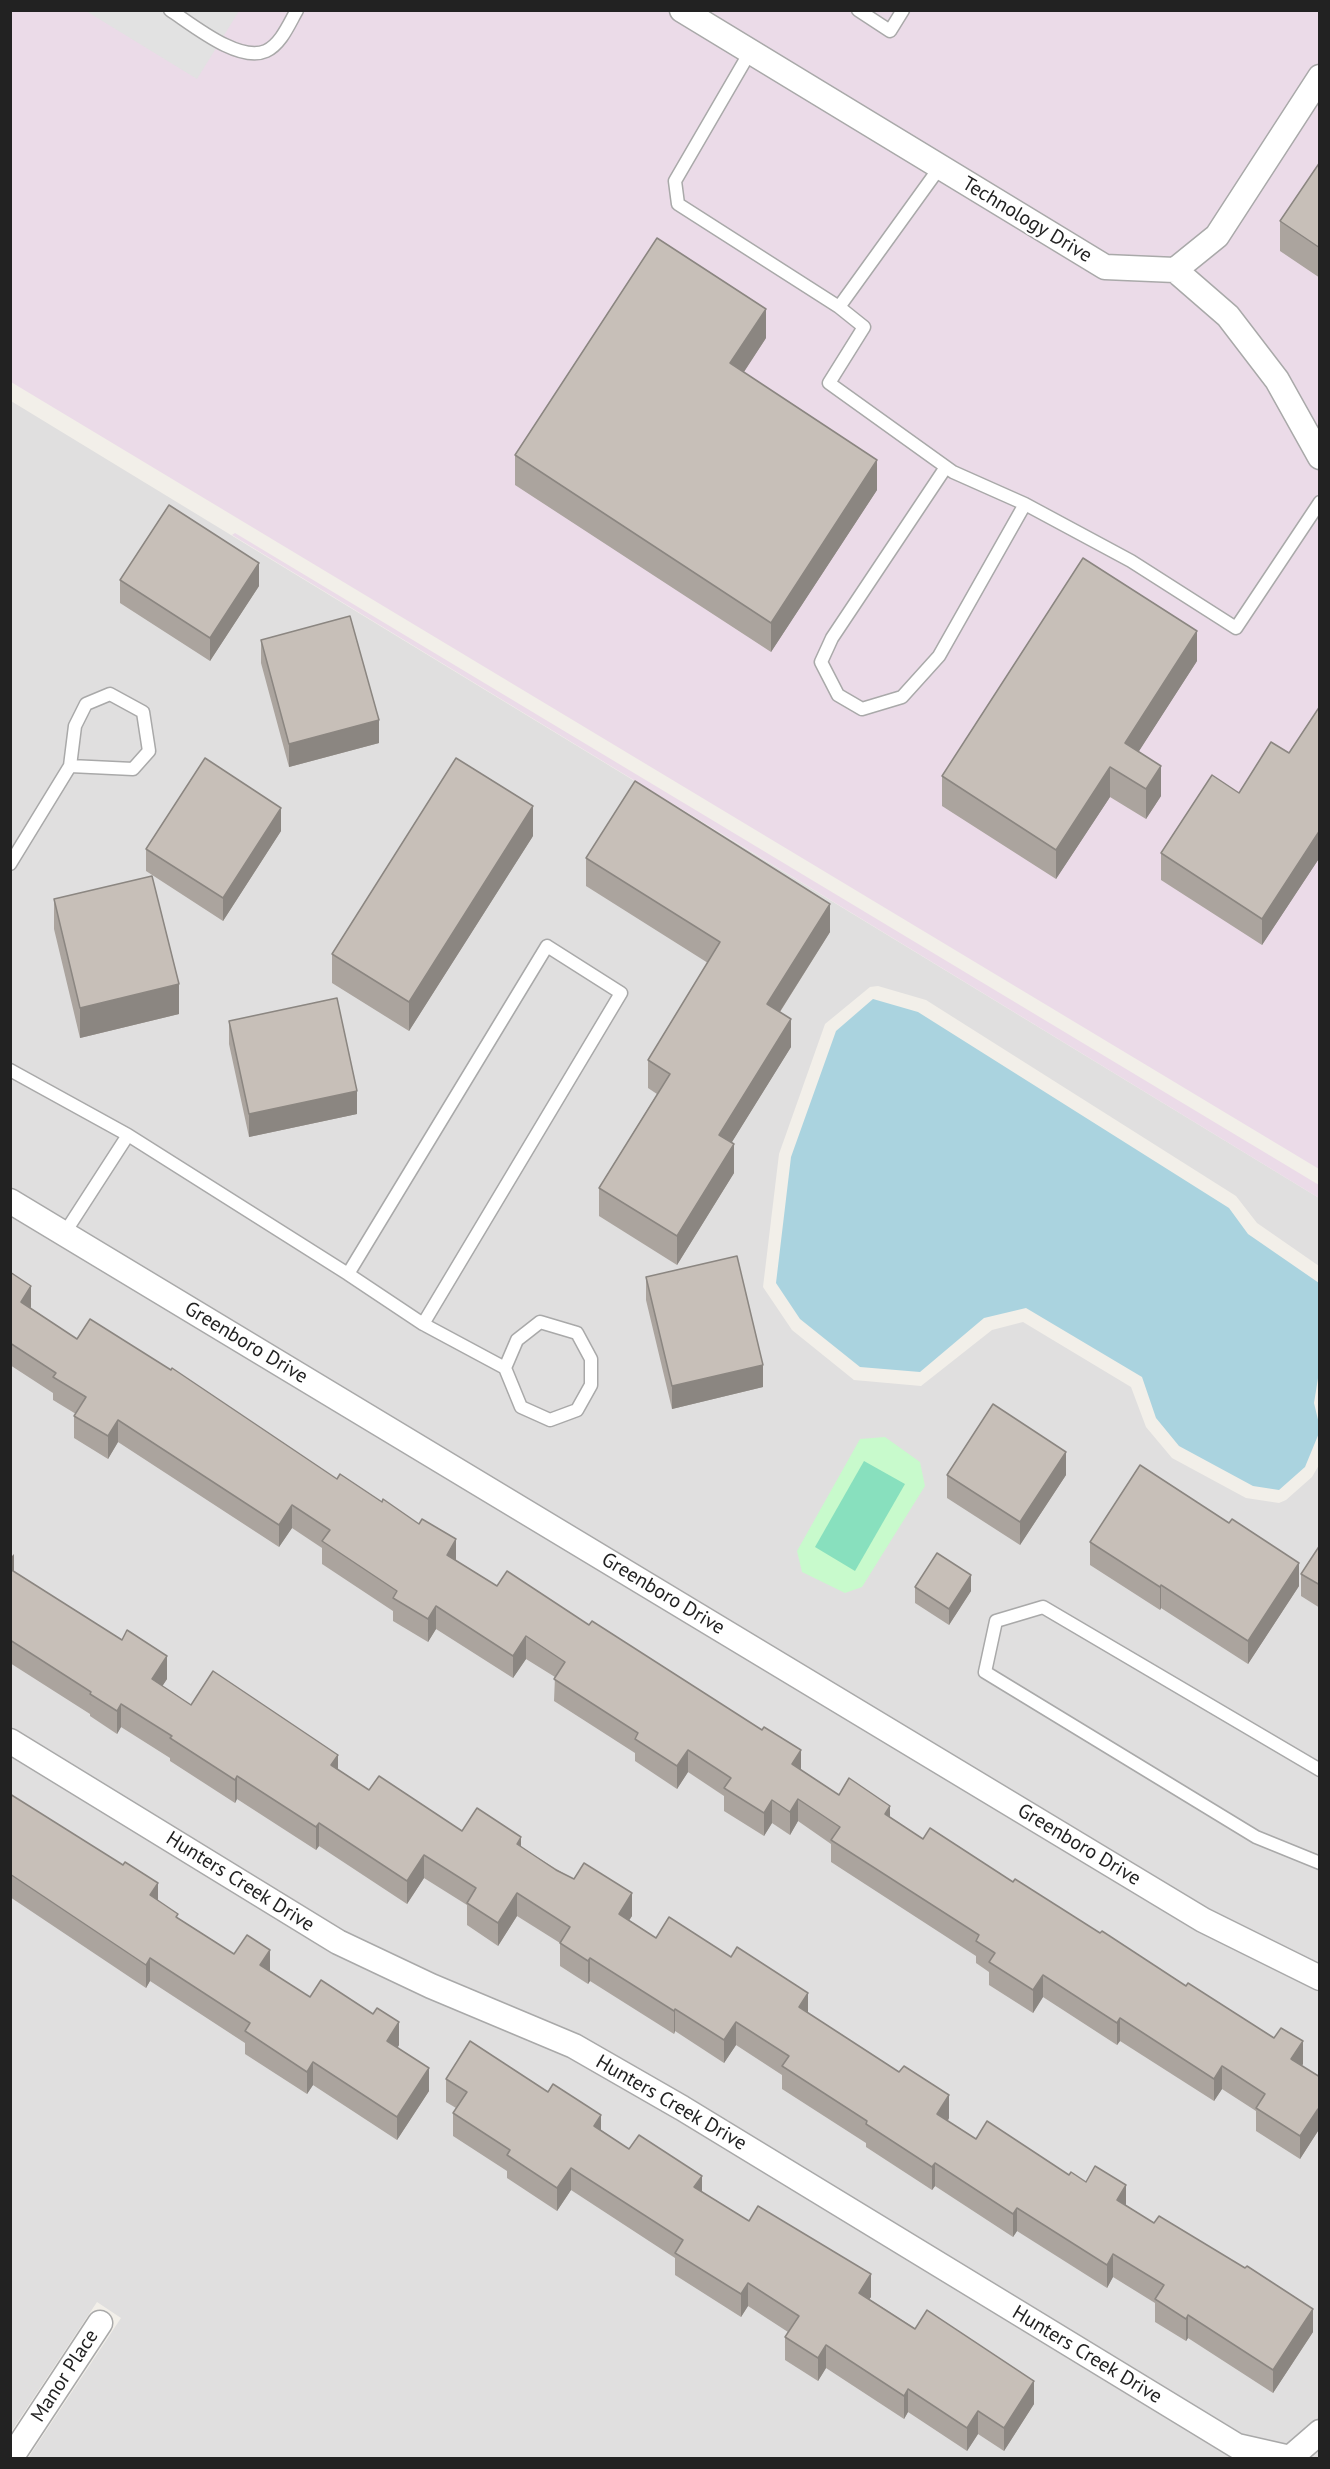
<!DOCTYPE html>
<html>
<head>
<meta charset="utf-8">
<style>
	body { margin:0 }
	#map { position:relative; width:1330px; height:2469px; overflow:hidden; background:#f2efe9; font-family:"PT Sans",sans-serif }
	canvas { display:block }
	.frame { position:absolute; inset:0; border:12px solid #222; pointer-events:none }
</style>
</head>
<body>
<div id="map">
<canvas width="1330" height="2469"></canvas>
<div class="frame"></div>
</div>
<script>
const ctx = document.querySelector('canvas').getContext('2d');
ctx.lineJoin = 'round';
function fill(path, color) {
  ctx.fillStyle = color;
  ctx.fill(path, 'evenodd');
}
function trace(path, color, width, dash) {
  ctx.strokeStyle = color;
  ctx.lineWidth = width;
  ctx.lineCap = dash ? 'butt' : 'round';
  ctx.setLineDash(dash || []);
  ctx.stroke(path);
}
function write(font, color, halo, rows, align = 'center') {
  ctx.font = font + ' "PT Sans",sans-serif';
  ctx.lineWidth = 4.5;
  ctx.setLineDash([]);
  ctx.textBaseline = 'middle';
  ctx.strokeStyle = halo;
  ctx.fillStyle = color;
  for (const [text, x, y, turn = 0] of rows) {
    ctx.save();
    ctx.translate(x, y);
    ctx.rotate((+turn || 0) * Math.PI / 180);
    ctx.textAlign = isNaN(turn) ? turn : align;
    if (halo) ctx.strokeText(text, 0, 0);
    ctx.fillText(text, 0, 0);
    ctx.restore();
  }
}
const residential = new Path2D(`
	M 11,401 L 1319,1198 L 1319,1266 L 1257,1223 L 1236,1196 L 926,1000 L 878,986 L 870,987 L 825,1024 L 779,1154 L 763,1287 L 792,1330 L 854,1380 L 921,1386 L 992,1330 L 1023,1322 L 1131,1387 L 1146,1427 L 1172,1458 L 1246,1498 L 1279,1503 L 1286,1500 L 1312,1477 L 1319,1465 L 1320,2458 L 28,2458 L 121,2318 L 97,2302 L 11,2432 Z`);
const industrial = new Path2D(`
	M 10,11 L 1319,11 L 1319,1169 L 11,382 Z
	M 235,533 L 1319,1185 L 1319,1198 L 232,535 Z`);
const park = new Path2D(`
	M 885,1437 L 920,1462 L 925,1486 L 862,1587 L 845,1593 L 802,1572 L 797,1551 L 860,1439 Z`);
const pitch = new Path2D(`
	M 864,1461 L 905,1484 L 855,1571 L 815,1547 Z`);
const parking = new Path2D(`
	M 86,11 L 239,11 L 197,79 Z`);
const water = new Path2D(`
	M 873,999 L 918,1012 L 1229,1208 L 1248,1234 L 1319,1283 L 1319,1372 L 1314,1403 L 1319,1424 L 1319,1433 L 1305,1467 L 1279,1490 L 1253,1486 L 1179,1446 L 1156,1418 L 1142,1377 L 1026,1308 L 984,1318 L 920,1372 L 860,1367 L 800,1319 L 776,1283 L 791,1157 L 836,1031 Z`);
const lane = new Path2D(`
	M 170,10 C 193,25 239,63 266,51 C 281,44 289,24 297,10
	M 858,10 L 890,31 L 903,10
	M 750,52 L 675,181 L 678,204 L 839,307 L 940,167
	M 839,307 L 864,327 L 829,383 L 953,472 L 1025,504 L 1131,561 L 1236,628 L 1320,502
	M 946,467 L 832,638 L 821,662 L 838,695 L 862,709 L 902,697 L 939,656 L 1025,504
	M 10,864 L 70,766 L 75,726 L 86,704 L 110,694 L 143,712 L 149,751 L 133,769 L 70,766
	M 10,1070 L 128,1135
	M 64,1234 L 128,1135 L 348,1274 L 547,946 L 621,993 L 423,1324 L 505,1368 L 521,1407 L 550,1420 L 577,1410 L 591,1385 L 591,1359 L 577,1333 L 540,1322 L 517,1340 L 505,1368
	M 348,1274 L 423,1324
	M 1320,1770 L 1043,1607 L 996,1621 L 985,1672 L 1256,1837 L 1320,1863`);
const street = new Path2D(`
	M 682,10 L 1105,267 L 1175,270 L 1217,236 L 1320,77
	M 1175,270 L 1228,316 L 1277,380 L 1320,457
	M 10,1201 L 1203,1920 L 1320,1978
	M 10,1741 L 338,1942 L 431,1986 L 574,2046 L 682,2108 L 1237,2446 L 1290,2458 L 1320,2432
	M 11,2458 L 100,2323`);
const wall = new Path2D(`
	M 1320,162 L 1320,278 L 1280,251 L 1280,221 Z
	M 766,338 L 744,372 L 877,490 L 771,652 L 515,485 L 515,455 Z
	M 120,580 L 259,586 L 210,661 L 120,603 Z
	M 261,640 L 379,743 L 289,767 L 261,663 Z
	M 1197,661 L 1138,752 L 1161,796 L 1146,819 L 1110,797 L 1056,879 L 942,806 L 942,776 Z
	M 1320,706 L 1320,857 L 1262,945 L 1161,880 L 1161,853 L 1289,753 Z
	M 281,831 L 223,921 L 146,871 L 146,849 Z
	M 533,836 L 409,1031 L 332,983 L 332,954 Z
	M 586,858 L 830,932 L 780,1012 L 791,1047 L 731,1143 L 734,1173 L 677,1265 L 599,1216 L 599,1188 L 657,1094 L 648,1088 L 648,1060 L 708,963 L 586,886 Z
	M 54,899 L 179,1014 L 80,1038 L 54,929 Z
	M 229,1021 L 357,1114 L 249,1137 L 229,1044 Z
	M 10,1272 L 31,1309 L 77,1339 L 456,1561 L 801,1770 L 839,1795 L 890,1817 L 923,1839 L 1013,1882 L 1303,2064 L 1301,2066 L 1320,2077 L 1320,2133 L 1318,2131 L 1300,2159 L 1256,2131 L 1256,2111 L 1222,2089 L 1214,2101 L 1120,2041 L 1117,2045 L 1043,1997 L 1033,2013 L 989,1985 L 989,1972 L 976,1963 L 976,1956 L 831,1862 L 831,1844 L 798,1821 L 790,1835 L 772,1823 L 764,1836 L 724,1811 L 724,1796 L 688,1772 L 677,1789 L 635,1761 L 635,1753 L 554,1701 L 555,1677 L 526,1659 L 513,1678 L 436,1629 L 428,1642 L 393,1621 L 393,1611 L 322,1564 L 322,1548 L 292,1528 L 279,1547 L 118,1442 L 108,1459 L 74,1438 L 74,1416 L 76,1414 L 53,1400 L 53,1393 L 10,1365 Z
	M 646,1277 L 763,1387 L 672,1409 L 646,1300 Z
	M 947,1475 L 1066,1475 L 1020,1545 L 947,1498 Z
	M 1090,1542 L 1299,1586 L 1248,1664 L 1161,1608 L 1160,1610 L 1090,1565 Z
	M 1320,1545 L 1320,1608 L 1301,1596 L 1301,1574 Z
	M 10,1552 L 14,1571 L 167,1679 L 162,1686 L 191,1705 L 338,1770 L 369,1790 L 462,1831 L 521,1847 L 632,1916 L 629,1920 L 656,1938 L 808,2013 L 949,2118 L 948,2121 L 976,2139 L 1069,2175 L 1126,2205 L 1313,2332 L 1273,2393 L 1188,2338 L 1186,2341 L 1155,2322 L 1155,2303 L 1113,2277 L 1107,2288 L 1017,2231 L 1013,2237 L 935,2186 L 932,2190 L 866,2147 L 866,2143 L 782,2089 L 782,2075 L 736,2045 L 724,2063 L 675,2031 L 674,2034 L 590,1981 L 588,1984 L 560,1966 L 560,1943 L 517,1916 L 498,1946 L 467,1925 L 467,1905 L 424,1878 L 407,1904 L 319,1846 L 316,1850 L 237,1799 L 235,1803 L 170,1761 L 170,1758 L 121,1727 L 117,1734 L 90,1716 L 90,1714 L 10,1663 Z
	M 915,1587 L 971,1591 L 949,1625 L 915,1603 Z
	M 10,1794 L 158,1900 L 178,1918 L 234,1954 L 270,1971 L 310,1997 L 399,2045 L 398,2047 L 429,2091 L 397,2140 L 313,2085 L 307,2094 L 245,2054 L 245,2043 L 150,1981 L 146,1988 L 10,1897 Z
	M 446,2079 L 601,2130 L 629,2149 L 702,2192 L 871,2297 L 869,2299 L 1034,2404 L 1004,2451 L 978,2434 L 967,2451 L 908,2412 L 904,2419 L 826,2368 L 818,2381 L 785,2360 L 785,2337 L 788,2332 L 748,2306 L 741,2317 L 675,2275 L 675,2258 L 571,2190 L 557,2211 L 507,2178 L 507,2171 L 453,2136 L 453,2113 L 456,2108 L 446,2102 Z`);
const shadedWall = new Path2D(`
	M 766,309 L 766,338 L 730,393 L 730,363 Z
	M 877,460 L 877,490 L 771,652 L 771,623 Z
	M 259,563 L 259,586 L 210,661 L 210,638 Z
	M 1197,631 L 1197,661 L 1125,773 L 1125,743 Z
	M 379,720 L 379,743 L 289,767 L 289,744 Z
	M 1161,766 L 1161,796 L 1146,819 L 1146,789 Z
	M 1110,767 L 1110,797 L 1056,879 L 1056,850 Z
	M 533,806 L 533,836 L 409,1031 L 409,1002 Z
	M 281,808 L 281,831 L 223,921 L 223,898 Z
	M 1320,830 L 1320,857 L 1262,945 L 1262,919 Z
	M 830,904 L 830,932 L 767,1032 L 767,1004 Z
	M 179,984 L 179,1014 L 80,1038 L 80,1008 Z
	M 791,1019 L 791,1047 L 719,1163 L 719,1135 Z
	M 357,1091 L 357,1114 L 249,1137 L 249,1114 Z
	M 734,1144 L 734,1173 L 677,1265 L 677,1236 Z
	M 31,1286 L 31,1308 L 21,1302 Z
	M 763,1365 L 763,1387 L 672,1409 L 672,1386 Z
	M 118,1420 L 118,1442 L 108,1459 L 108,1436 Z
	M 1066,1452 L 1066,1475 L 1020,1545 L 1020,1522 Z
	M 292,1505 L 292,1528 L 279,1547 L 279,1525 Z
	M 456,1539 L 456,1562 L 447,1555 Z
	M 14,1554 L 14,1576 L 10,1581 L 10,1558 Z
	M 1299,1563 L 1299,1586 L 1248,1664 L 1248,1641 Z
	M 971,1575 L 971,1591 L 949,1625 L 949,1609 Z
	M 1161,1585 L 1161,1608 L 1160,1610 L 1160,1587 Z
	M 436,1606 L 436,1629 L 428,1642 L 428,1619 Z
	M 526,1636 L 526,1659 L 513,1678 L 513,1656 Z
	M 167,1656 L 167,1679 L 152,1702 L 152,1679 Z
	M 121,1704 L 121,1727 L 117,1734 L 117,1711 Z
	M 688,1750 L 688,1772 L 677,1789 L 677,1766 Z
	M 801,1750 L 801,1773 L 792,1764 Z
	M 338,1755 L 338,1778 L 331,1765 Z
	M 237,1776 L 237,1799 L 235,1803 L 235,1780 Z
	M 798,1799 L 798,1821 L 790,1835 L 790,1812 Z
	M 772,1800 L 772,1823 L 764,1836 L 764,1813 Z
	M 890,1806 L 890,1829 L 885,1814 Z
	M 319,1823 L 319,1846 L 316,1850 L 316,1827 Z
	M 521,1837 L 521,1860 L 517,1844 Z
	M 424,1855 L 424,1878 L 407,1904 L 407,1881 Z
	M 158,1883 L 158,1906 L 150,1895 Z
	M 517,1893 L 517,1916 L 498,1946 L 498,1923 Z
	M 632,1893 L 632,1916 L 619,1936 L 619,1914 Z
	M 270,1950 L 270,1973 L 260,1965 Z
	M 150,1958 L 150,1981 L 146,1988 L 146,1965 Z
	M 590,1958 L 590,1981 L 588,1984 L 588,1961 Z
	M 1043,1975 L 1043,1997 L 1033,2013 L 1033,1990 Z
	M 808,1993 L 808,2016 L 799,2007 Z
	M 675,2009 L 675,2031 L 674,2034 L 674,2011 Z
	M 1120,2018 L 1120,2041 L 1117,2045 L 1117,2023 Z
	M 399,2022 L 399,2045 L 387,2063 L 387,2041 Z
	M 736,2022 L 736,2045 L 724,2063 L 724,2040 Z
	M 1303,2041 L 1303,2064 L 1291,2082 L 1291,2059 Z
	M 313,2062 L 313,2085 L 307,2094 L 307,2072 Z
	M 1222,2066 L 1222,2089 L 1214,2101 L 1214,2079 Z
	M 429,2068 L 429,2091 L 397,2140 L 397,2117 Z
	M 949,2095 L 949,2118 L 937,2137 L 937,2114 Z
	M 1318,2109 L 1318,2131 L 1300,2159 L 1300,2136 Z
	M 601,2115 L 601,2138 L 594,2126 Z
	M 935,2163 L 935,2186 L 932,2190 L 932,2167 Z
	M 571,2168 L 571,2190 L 557,2211 L 557,2188 Z
	M 702,2176 L 702,2199 L 694,2187 Z
	M 1126,2185 L 1126,2208 L 1117,2200 Z
	M 1017,2208 L 1017,2231 L 1013,2237 L 1013,2214 Z
	M 1113,2254 L 1113,2277 L 1107,2288 L 1107,2265 Z
	M 871,2274 L 871,2297 L 859,2315 L 859,2293 Z
	M 748,2283 L 748,2306 L 741,2317 L 741,2294 Z
	M 1313,2309 L 1313,2332 L 1273,2393 L 1273,2370 Z
	M 1188,2315 L 1188,2338 L 1186,2341 L 1186,2319 Z
	M 826,2345 L 826,2368 L 818,2381 L 818,2358 Z
	M 1034,2381 L 1034,2404 L 1004,2451 L 1004,2428 Z
	M 908,2389 L 908,2412 L 904,2419 L 904,2396 Z
	M 978,2411 L 978,2434 L 967,2451 L 967,2428 Z`);
const building = new Path2D(`
	M 1320,162 L 1320,248 L 1280,221 Z
	M 657,238 L 766,309 L 730,363 L 877,460 L 771,623 L 515,455 Z
	M 169,505 L 259,563 L 210,638 L 120,580 Z
	M 1083,558 L 1197,631 L 1125,743 L 1161,766 L 1146,789 L 1110,767 L 1056,850 L 942,776 Z
	M 350,616 L 379,720 L 289,744 L 261,640 Z
	M 1320,706 L 1320,830 L 1262,919 L 1161,853 L 1212,775 L 1239,793 L 1271,742 L 1289,753 Z
	M 205,758 L 281,808 L 223,898 L 146,849 Z
	M 456,758 L 533,806 L 409,1002 L 332,954 Z
	M 635,781 L 830,904 L 767,1004 L 791,1019 L 719,1135 L 734,1144 L 677,1236 L 599,1188 L 670,1074 L 648,1060 L 720,942 L 586,858 Z
	M 152,876 L 179,984 L 80,1008 L 54,899 Z
	M 337,998 L 357,1091 L 249,1114 L 229,1021 Z
	M 737,1256 L 763,1365 L 672,1386 L 646,1277 Z
	M 10,1272 L 31,1286 L 21,1302 L 77,1339 L 90,1319 L 171,1370 L 172,1368 L 337,1479 L 340,1474 L 382,1502 L 383,1499 L 419,1524 L 422,1519 L 456,1539 L 447,1555 L 497,1586 L 507,1571 L 589,1625 L 592,1621 L 762,1730 L 764,1727 L 801,1750 L 792,1764 L 839,1795 L 849,1778 L 890,1806 L 885,1814 L 923,1839 L 930,1828 L 1013,1882 L 1015,1879 L 1100,1933 L 1102,1931 L 1186,1986 L 1188,1983 L 1274,2038 L 1281,2028 L 1303,2041 L 1291,2059 L 1320,2077 L 1320,2110 L 1318,2109 L 1300,2136 L 1256,2108 L 1265,2094 L 1222,2066 L 1214,2079 L 1120,2018 L 1117,2023 L 1043,1975 L 1033,1990 L 989,1962 L 995,1953 L 976,1941 L 979,1935 L 831,1840 L 840,1827 L 798,1799 L 790,1812 L 772,1800 L 764,1813 L 724,1788 L 731,1778 L 688,1750 L 677,1766 L 635,1739 L 638,1733 L 554,1679 L 565,1662 L 526,1636 L 513,1656 L 436,1606 L 428,1619 L 393,1598 L 397,1591 L 322,1541 L 330,1530 L 292,1505 L 279,1525 L 118,1420 L 108,1436 L 74,1416 L 86,1397 L 53,1377 L 56,1373 L 10,1343 Z
	M 993,1404 L 1066,1452 L 1020,1522 L 947,1475 Z
	M 1140,1465 L 1229,1523 L 1232,1519 L 1299,1563 L 1248,1641 L 1161,1585 L 1160,1587 L 1090,1542 Z
	M 1320,1545 L 1320,1585 L 1301,1574 Z
	M 937,1553 L 971,1575 L 949,1609 L 915,1587 Z
	M 10,1569 L 122,1640 L 127,1630 L 167,1656 L 152,1679 L 191,1705 L 213,1671 L 338,1755 L 331,1765 L 369,1790 L 379,1776 L 462,1831 L 477,1808 L 521,1837 L 517,1844 L 556,1870 L 574,1879 L 584,1863 L 632,1893 L 619,1914 L 656,1938 L 669,1917 L 731,1957 L 737,1947 L 808,1993 L 799,2007 L 899,2072 L 904,2066 L 949,2095 L 937,2114 L 976,2139 L 987,2121 L 1069,2175 L 1071,2172 L 1086,2182 L 1095,2166 L 1126,2185 L 1117,2200 L 1154,2223 L 1159,2216 L 1245,2268 L 1247,2266 L 1313,2309 L 1273,2370 L 1188,2315 L 1186,2319 L 1155,2299 L 1164,2285 L 1113,2254 L 1107,2265 L 1017,2208 L 1013,2214 L 935,2163 L 932,2167 L 866,2124 L 867,2121 L 782,2066 L 789,2056 L 736,2022 L 724,2040 L 675,2009 L 674,2011 L 590,1958 L 588,1961 L 560,1943 L 570,1927 L 517,1893 L 498,1923 L 467,1903 L 476,1888 L 424,1855 L 407,1881 L 319,1823 L 316,1827 L 237,1776 L 235,1780 L 170,1738 L 172,1736 L 121,1704 L 117,1711 L 90,1694 L 91,1692 L 10,1640 Z
	M 10,1794 L 123,1865 L 125,1862 L 158,1883 L 150,1895 L 178,1914 L 176,1917 L 234,1954 L 247,1935 L 270,1950 L 260,1965 L 310,1997 L 321,1980 L 373,2014 L 377,2008 L 399,2022 L 387,2041 L 429,2068 L 397,2117 L 313,2062 L 307,2072 L 245,2031 L 250,2023 L 150,1958 L 146,1965 L 10,1874 Z
	M 470,2041 L 548,2092 L 553,2084 L 601,2115 L 594,2126 L 629,2149 L 639,2135 L 702,2176 L 694,2187 L 749,2221 L 758,2206 L 871,2274 L 859,2293 L 915,2329 L 927,2310 L 1034,2381 L 1004,2428 L 978,2411 L 967,2428 L 908,2389 L 904,2396 L 826,2345 L 818,2358 L 785,2337 L 799,2316 L 748,2283 L 741,2294 L 675,2253 L 683,2240 L 571,2168 L 557,2188 L 507,2155 L 510,2150 L 453,2113 L 467,2092 L 446,2079 Z`);
const streetNames = [
	["Technology Drive",1027,220,31],
	["Greenboro Drive",246,1343,31],
	["Greenboro Drive",663,1594,31],
	["Greenboro Drive",1079,1845,31],
	["Hunters Creek Drive",240,1882,32],
	["Hunters Creek Drive",671,2103,30],
	["Hunters Creek Drive",1087,2355,31],
	["Manor Place",65,2376,-57]
];
fill(residential, '#e0dfdf');
fill(industrial, '#ebdbe8');
fill(park, '#c8facc');
fill(pitch, '#88e0be');
fill(parking, '#e2e2e2');
fill(water, '#aad3df');
trace(lane, '#a9a9a9', 15);
trace(street, '#a9a9a9', 27);
trace(lane, '#fff', 12);
trace(street, '#fff', 24);
fill(wall, '#aba49e');
fill(shadedWall, '#8b8681');
fill(building, '#c7bfb8');
trace(building, '#8b8681', 1.5);
write('20px', '#222', '#fff', streetNames);
</script>
</body>
</html>
